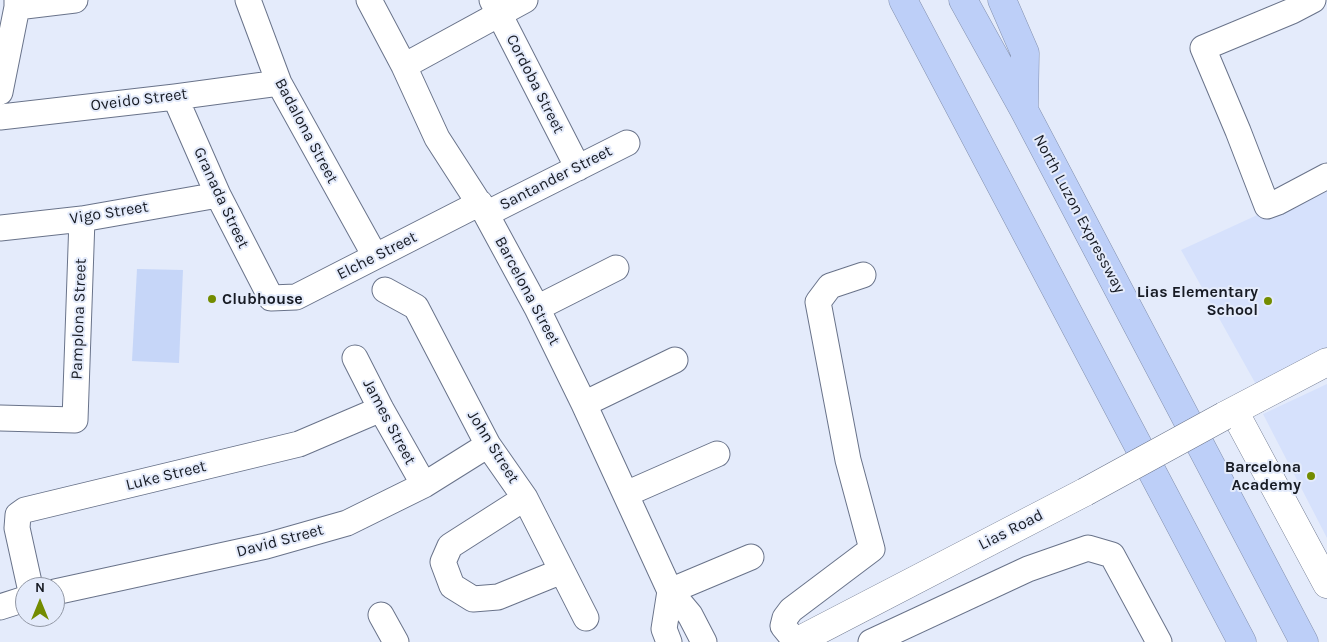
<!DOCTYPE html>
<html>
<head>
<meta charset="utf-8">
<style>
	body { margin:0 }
	#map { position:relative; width:1327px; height:642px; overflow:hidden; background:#e4ebfb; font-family:Karla,sans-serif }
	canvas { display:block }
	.north { position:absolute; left:15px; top:577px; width:50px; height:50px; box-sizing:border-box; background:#e4ebfb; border:1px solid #9298a5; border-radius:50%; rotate:0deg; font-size:14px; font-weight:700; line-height:20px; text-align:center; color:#171b24 }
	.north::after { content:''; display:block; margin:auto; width:18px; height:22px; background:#738c00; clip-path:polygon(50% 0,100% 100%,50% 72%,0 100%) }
</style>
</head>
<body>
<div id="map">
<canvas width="1327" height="642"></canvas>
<div class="north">N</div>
</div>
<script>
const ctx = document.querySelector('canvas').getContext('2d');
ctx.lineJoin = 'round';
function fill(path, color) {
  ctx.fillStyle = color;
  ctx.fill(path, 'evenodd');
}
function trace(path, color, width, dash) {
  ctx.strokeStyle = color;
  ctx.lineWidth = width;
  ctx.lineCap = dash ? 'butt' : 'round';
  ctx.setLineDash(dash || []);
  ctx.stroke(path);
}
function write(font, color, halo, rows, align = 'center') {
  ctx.font = font + ' Karla,sans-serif';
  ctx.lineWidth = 4;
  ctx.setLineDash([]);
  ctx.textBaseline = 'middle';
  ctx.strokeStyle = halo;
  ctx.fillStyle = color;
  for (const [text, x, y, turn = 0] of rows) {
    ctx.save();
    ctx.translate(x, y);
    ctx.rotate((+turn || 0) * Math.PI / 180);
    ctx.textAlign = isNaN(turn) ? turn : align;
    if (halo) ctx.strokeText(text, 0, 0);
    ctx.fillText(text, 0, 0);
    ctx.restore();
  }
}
const built = new Path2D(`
	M 1327,183 L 1327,352 L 1258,388 L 1181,250 Z
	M 1327,384 L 1327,538 L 1263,414 Z`);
const green = new Path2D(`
	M 137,269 L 183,270 L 179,363 L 132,361 Z`);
const street = new Path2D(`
	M 248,0 L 279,83 L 375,256
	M 369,0 L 404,66 L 437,138 L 486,214 L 537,308 L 584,404 L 670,591 L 690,615 L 704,642
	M 492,0 L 578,168
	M 1313,0 L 1292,11 L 1203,48 L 1238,131 L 1267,206 L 1278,202 L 1327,176
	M 17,7 L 75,0
	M 404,66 L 525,0
	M 0,92 L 17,7 L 17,0
	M 175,97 L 218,195 L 271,298 L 296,297 L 480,203
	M 0,117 L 175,97 L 279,83
	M 486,214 L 627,143
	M 0,228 L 82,219 L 218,195
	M 385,290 L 416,307 L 488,445 L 525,498 L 586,618
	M 537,308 L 616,268
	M 355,358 L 381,409 L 424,485
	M 584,404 L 675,360
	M 0,418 L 75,420 L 82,219
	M 626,494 L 717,454
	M 525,498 L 450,546 L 443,562 L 452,586 L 473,599 L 498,597 L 562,571
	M 30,587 L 17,528 L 18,515 L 25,510 L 299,444 L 381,409
	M 670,591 L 751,557
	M 55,592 L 266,546 L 347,523 L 424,485 L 488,445
	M 0,607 L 25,599
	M 381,615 L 396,642
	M 669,642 L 664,629 L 670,591
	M 796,642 L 783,626 L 785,618 L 791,610 L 872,549 L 848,460 L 818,302 L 830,286 L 863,275
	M 871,642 L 1028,569 L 1088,548 L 1112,555 L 1159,642`);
const secondary = new Path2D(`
	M 1234,411 L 1327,584
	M 1224,416 L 1327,362
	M 796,642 L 1085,492`);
const highway = new Path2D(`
	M 903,0 L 1242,642
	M 963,0 L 1024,110 L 1304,642
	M 1002,0 L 1025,53 L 1024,109`);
const secondaryBridge = new Path2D(`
	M 1085,492 L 1224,416`);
const markers = [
	[212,299,5,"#738c00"],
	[1268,301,5,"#738c00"],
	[1311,476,5,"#738c00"]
];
const streetNames = [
	["Cordoba Street",535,84,63],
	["Oveido Street",139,100,-7],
	["Badalona Street",306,131,62],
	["Santander Street",556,178,-27],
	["Granada Street",221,198,65],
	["Vigo Street",109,213,-9],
	["North Luzon Expressway",1079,214,62],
	["Elche Street",377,256,-27],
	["Barcelona Street",527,291,62],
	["Pamplona Street",79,319,-88],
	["James Street",389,422,62],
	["John Street",493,447,58],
	["Luke Street",166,476,-14],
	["Lias Road",1011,530,-27],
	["David Street",280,541,-15]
];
const poiNames = [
	["Lias Elementary",1258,292],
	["School",1258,310],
	["Clubhouse",222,299,"left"],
	["Barcelona",1301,467],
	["Academy",1301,485]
];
fill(built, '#d6e1fc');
fill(green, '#c6d6f8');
trace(street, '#69738a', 27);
trace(secondary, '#69738a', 29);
trace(highway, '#8390ae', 29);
trace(street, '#fff', 25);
trace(secondary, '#fff', 28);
trace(highway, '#bdcff8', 28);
trace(secondaryBridge, '#69738a', 29, []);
trace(secondaryBridge, '#fff', 28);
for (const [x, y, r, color] of markers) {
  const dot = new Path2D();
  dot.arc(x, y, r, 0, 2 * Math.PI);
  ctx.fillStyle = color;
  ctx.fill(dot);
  trace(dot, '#e4ebfb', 2);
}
write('16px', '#171b24', '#e4ebfb', streetNames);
write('bold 16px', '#171b24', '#e4ebfb', poiNames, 'right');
</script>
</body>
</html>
